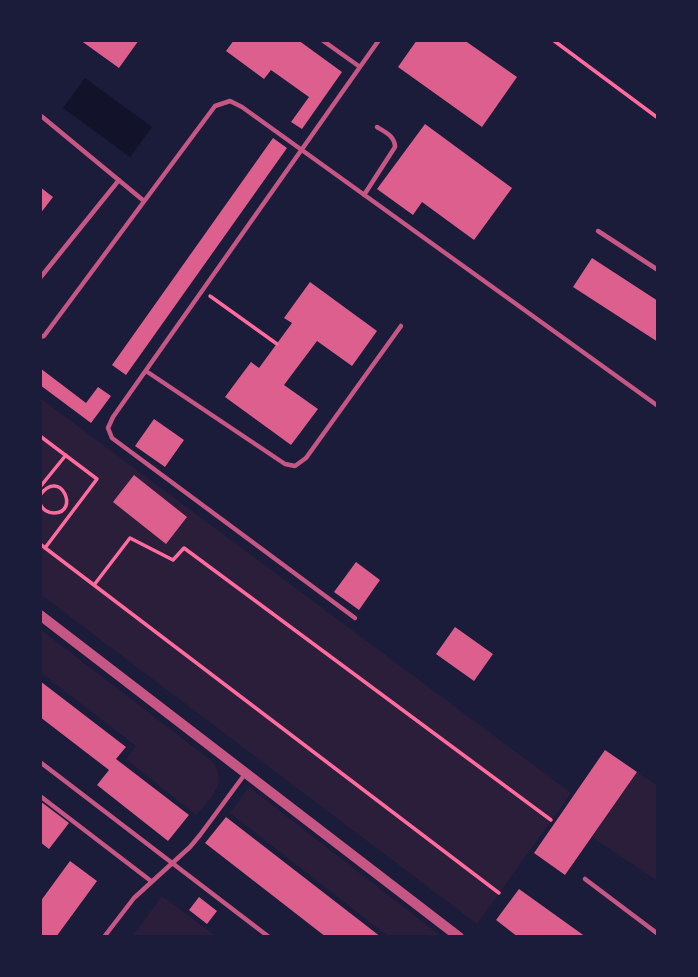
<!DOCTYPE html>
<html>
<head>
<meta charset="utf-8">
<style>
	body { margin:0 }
	#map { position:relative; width:698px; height:977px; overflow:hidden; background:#1b1b3a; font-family:Montserrat,sans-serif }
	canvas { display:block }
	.frame { position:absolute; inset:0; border:42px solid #1b1b3a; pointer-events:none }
</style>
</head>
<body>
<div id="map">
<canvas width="698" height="977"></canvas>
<div class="frame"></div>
</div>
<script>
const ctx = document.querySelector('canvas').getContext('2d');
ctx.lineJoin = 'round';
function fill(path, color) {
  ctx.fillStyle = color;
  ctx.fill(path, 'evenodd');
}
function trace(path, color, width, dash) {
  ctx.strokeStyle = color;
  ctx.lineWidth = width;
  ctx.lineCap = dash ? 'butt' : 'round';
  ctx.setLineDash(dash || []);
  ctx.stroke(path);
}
const green = new Path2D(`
	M 40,398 L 571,793 L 477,924 L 40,594 Z
	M 40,629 L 213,762 C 228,784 210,799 196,815 L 126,759 L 136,746 L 40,672 Z
	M 637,772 L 658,786 L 658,881 L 592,837 Z
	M 249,787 L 442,937 L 389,937 L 230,813 Z
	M 162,896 L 217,937 L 132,937 Z`);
const water = new Path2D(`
	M 85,78 L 152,127 L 130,157 L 63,108 Z`);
const building = new Path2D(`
	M 80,40 L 139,40 L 119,68 Z
	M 234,40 L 298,40 L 342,72 L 302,129 L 291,122 L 309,97 L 271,70 L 264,79 L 226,51 Z
	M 417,40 L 464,40 L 517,77 L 482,127 L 398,67 Z
	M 425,124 L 512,188 L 474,240 L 422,202 L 413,215 L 377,189 Z
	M 273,138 L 287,148 L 126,375 L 112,365 Z
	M 40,187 L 53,197 L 40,214 Z
	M 592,258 L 658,301 L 658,342 L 573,287 Z
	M 310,282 L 377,331 L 352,366 L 317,341 L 284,385 L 318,409 L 291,445 L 225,397 L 251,362 L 259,368 L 292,323 L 284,318 Z
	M 40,368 L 86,403 L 98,387 L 111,396 L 91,423 L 40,385 Z
	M 154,419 L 184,440 L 165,467 L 135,446 Z
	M 134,475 L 187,517 L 166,544 L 113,502 Z
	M 356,562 L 380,580 L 359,610 L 334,592 Z
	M 455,627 L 493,654 L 474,681 L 436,654 Z
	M 40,681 L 126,747 L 116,759 L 189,815 L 168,841 L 97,785 L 109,770 L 40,717 Z
	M 605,750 L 637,772 L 565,875 L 534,853 Z
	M 40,801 L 69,823 L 49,849 L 40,842 Z
	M 226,817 L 381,937 L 326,937 L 205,843 Z
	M 70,861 L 97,881 L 56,937 L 40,937 L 40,902 Z
	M 519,889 L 586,937 L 518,937 L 496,920 Z
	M 199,897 L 217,911 L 207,924 L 189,910 Z`);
const path = new Path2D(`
	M 553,40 L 658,118
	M 210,296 L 277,344
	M 40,436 L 97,479 L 45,548
	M 40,487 L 66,455
	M 40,495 C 61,467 80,513 54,513 C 47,513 43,510 40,504
	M 40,544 L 499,893
	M 94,585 L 130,538 L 173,560 L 184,548 L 551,820`);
const service = new Path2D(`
	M 322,40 L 360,67
	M 40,115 L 144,201
	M 364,195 L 395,147 C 395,136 385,132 377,127
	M 598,231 L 658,270
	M 40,278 L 119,180
	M 40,337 L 44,336 L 215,106 L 230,101 L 242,107 L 658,406
	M 146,371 L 285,464 L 295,466 L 306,458 L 401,326
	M 355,618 L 112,438 L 108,428 L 113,417 L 379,40
	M 40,762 L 269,937
	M 40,796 L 151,881
	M 585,879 L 658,934
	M 104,937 L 134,898 L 190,847 L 200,835 L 245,774`);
const tertiary = new Path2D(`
	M 40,615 L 459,937`);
fill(green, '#2a1e3b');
fill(water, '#12122b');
fill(building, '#dd5f8e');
trace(path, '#ff6b9d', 3.5);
trace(service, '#c65784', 4.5);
trace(tertiary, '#c65784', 10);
</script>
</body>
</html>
